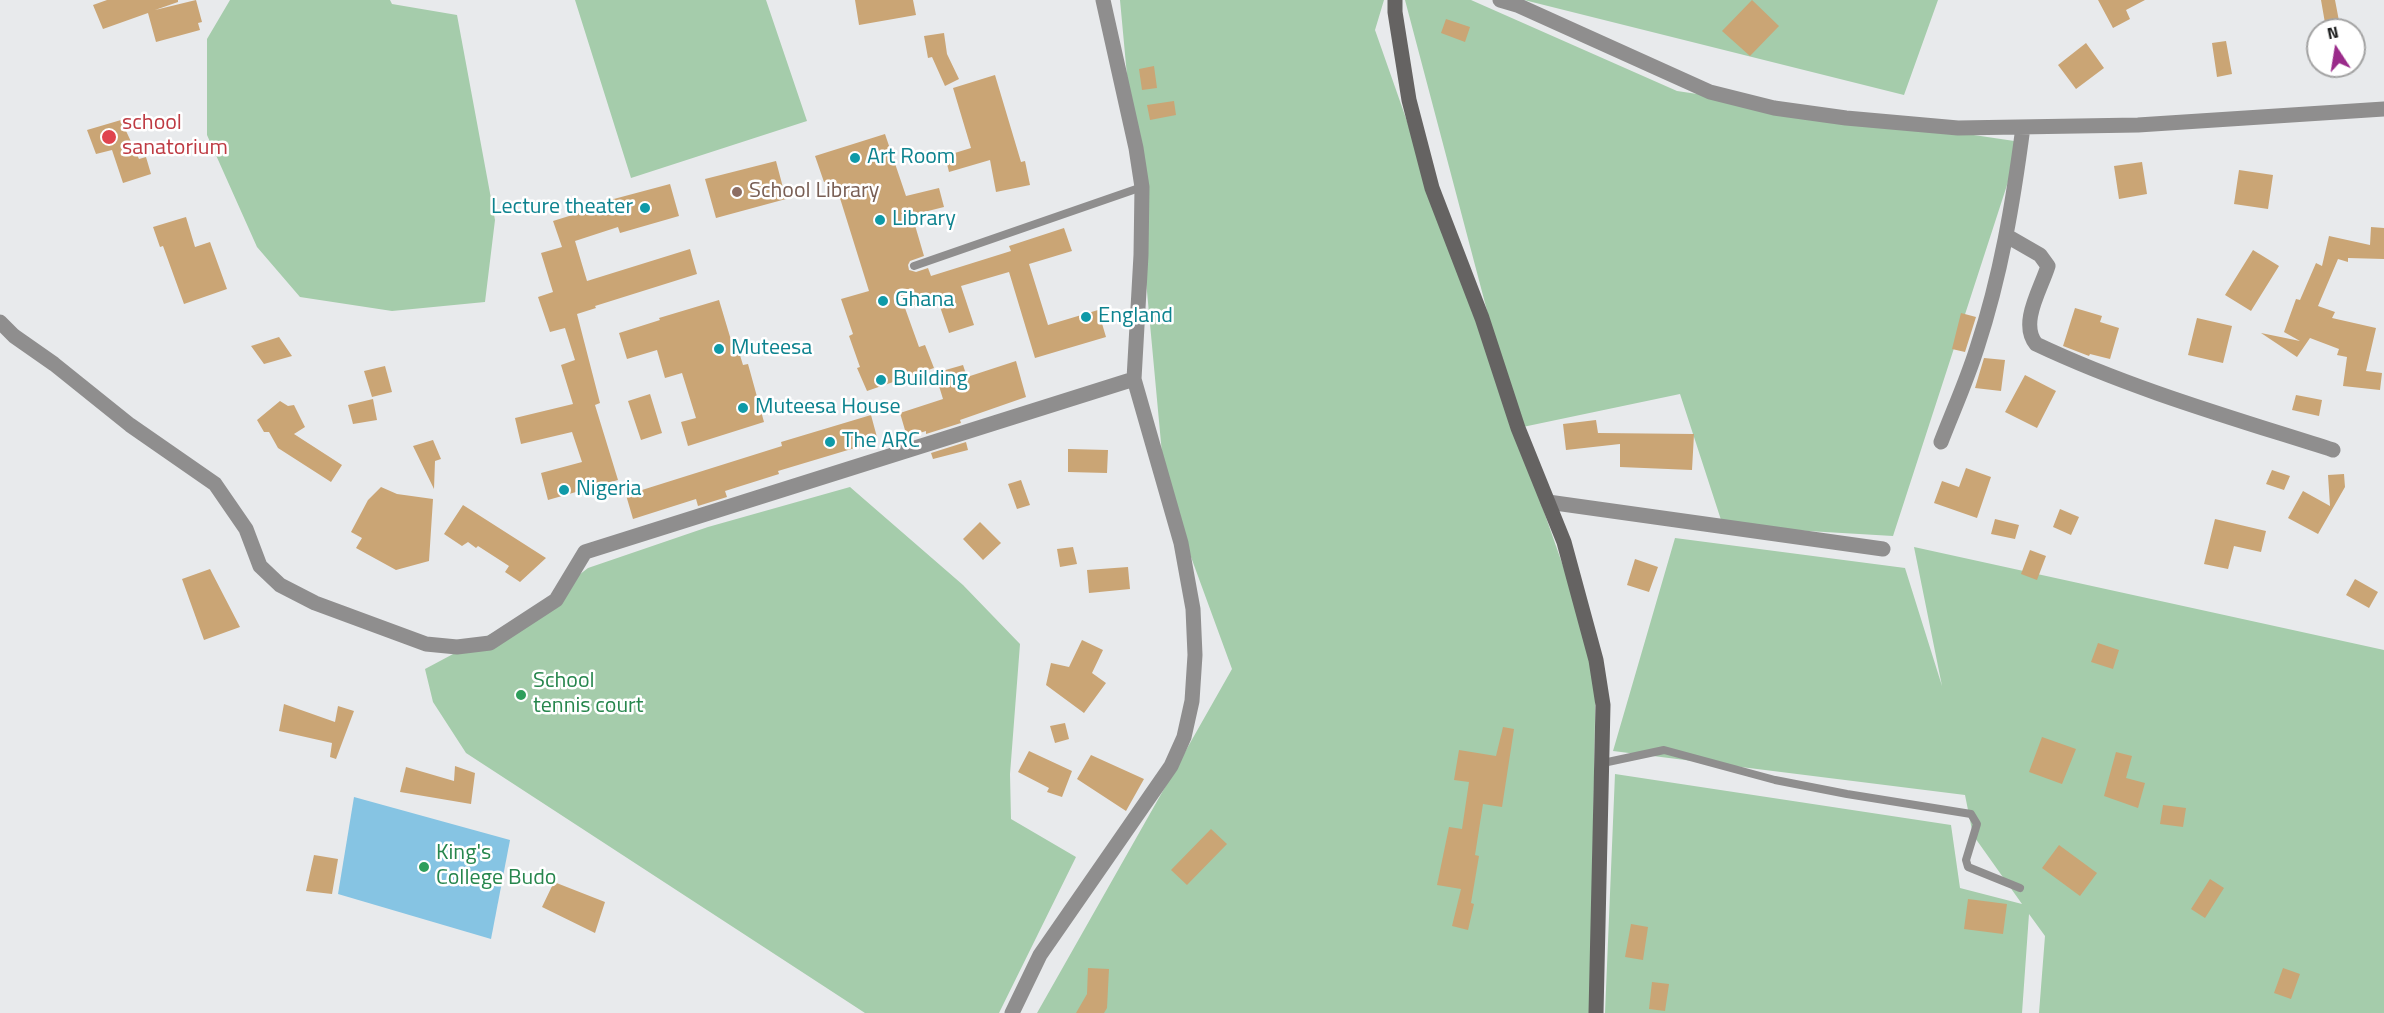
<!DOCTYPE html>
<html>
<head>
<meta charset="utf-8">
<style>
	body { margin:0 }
	#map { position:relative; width:2384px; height:1013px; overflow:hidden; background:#e8eaec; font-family:"Titillium Web",sans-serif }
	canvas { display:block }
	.north { position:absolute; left:2306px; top:18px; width:60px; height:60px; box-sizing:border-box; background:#fff; border:2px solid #a3a3a3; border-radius:50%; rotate:348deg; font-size:16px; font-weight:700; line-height:24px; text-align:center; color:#181919 }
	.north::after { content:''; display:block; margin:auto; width:21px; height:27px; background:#9a2b8a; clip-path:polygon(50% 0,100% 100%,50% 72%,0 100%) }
</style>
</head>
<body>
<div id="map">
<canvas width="2384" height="1013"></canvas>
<div class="north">N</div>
</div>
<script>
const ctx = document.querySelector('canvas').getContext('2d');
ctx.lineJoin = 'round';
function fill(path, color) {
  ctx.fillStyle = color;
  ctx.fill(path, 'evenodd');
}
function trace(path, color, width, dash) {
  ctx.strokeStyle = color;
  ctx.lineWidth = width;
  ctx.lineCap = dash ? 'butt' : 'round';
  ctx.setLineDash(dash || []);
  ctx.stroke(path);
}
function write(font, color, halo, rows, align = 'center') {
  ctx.font = font + ' "Titillium Web",sans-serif';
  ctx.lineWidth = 5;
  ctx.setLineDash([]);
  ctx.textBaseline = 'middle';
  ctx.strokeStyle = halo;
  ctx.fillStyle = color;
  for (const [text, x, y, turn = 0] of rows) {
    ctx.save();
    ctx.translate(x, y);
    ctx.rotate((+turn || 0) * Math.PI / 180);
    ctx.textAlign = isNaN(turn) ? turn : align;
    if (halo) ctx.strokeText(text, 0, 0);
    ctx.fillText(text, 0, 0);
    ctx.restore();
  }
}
const green = new Path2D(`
	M 230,0 L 390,0 L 392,4 L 457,15 L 495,220 L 485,302 L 392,311 L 300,297 L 257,247 L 207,135 L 207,39 Z
	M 575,0 L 766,0 L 807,121 L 631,178 Z
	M 1120,0 L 1384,0 L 1375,30 L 1596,660 L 1590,1013 L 1037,1013 L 1232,669 L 1165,486 Z
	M 1405,0 L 1471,0 L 1677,91 L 2021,142 L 1893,536 L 1723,526 L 1680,394 L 1518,428 Z
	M 1524,0 L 1938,0 L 1904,95 Z
	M 850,487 L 963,585 L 1020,644 L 1010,774 L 1011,819 L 1076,857 L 999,1013 L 865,1013 L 466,753 L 433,702 L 425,669 L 530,613 L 588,568 L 708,527 Z
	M 1675,538 L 1905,568 L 1942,686 L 1914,547 L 2384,650 L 2384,1013 L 2039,1013 L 2045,936 L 2029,914 L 2022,1013 L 1605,1013 L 1615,774 L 1951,825 L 1960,888 L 2022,904 L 1973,835 L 1965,795 L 1613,751 Z`);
const water = new Path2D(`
	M 354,797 L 510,840 L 491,939 L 338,894 Z`);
const building = new Path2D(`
	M 107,0 L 178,0 L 178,2 L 155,10 L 196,0 L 202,22 L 198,23 L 200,30 L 156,42 L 148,13 L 103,29 L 93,5 Z
	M 855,0 L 913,0 L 916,15 L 859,25 Z
	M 1752,0 L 1779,26 L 1750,56 L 1722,31 Z
	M 2098,0 L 2145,0 L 2126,10 L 2130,19 L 2113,28 Z
	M 2321,0 L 2335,0 L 2339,21 L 2325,23 Z
	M 1446,19 L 1470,27 L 1465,42 L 1441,33 Z
	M 944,33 L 947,54 L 959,79 L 945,86 L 932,57 L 928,58 L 924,36 Z
	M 2226,41 L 2232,74 L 2217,77 L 2212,43 Z
	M 2086,43 L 2104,68 L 2076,89 L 2058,65 Z
	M 1154,66 L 1157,88 L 1142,90 L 1139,69 Z
	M 995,75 L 1021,162 L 1025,161 L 1030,185 L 996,192 L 990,160 L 949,172 L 945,156 L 971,148 L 953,88 Z
	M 1174,101 L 1176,115 L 1150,120 L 1147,105 Z
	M 121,120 L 139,159 L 146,157 L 151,174 L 123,183 L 112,150 L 96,154 L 87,130 Z
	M 885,134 L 906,196 L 939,188 L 944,207 L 912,215 L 924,256 L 910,261 L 908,265 L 909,270 L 916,272 L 928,268 L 931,276 L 1011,251 L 1009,246 L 1064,228 L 1072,251 L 1029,264 L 1048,325 L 1098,310 L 1106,337 L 1035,358 L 1009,272 L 961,286 L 974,325 L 949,333 L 937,298 L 905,308 L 919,347 L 925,345 L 934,368 L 867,391 L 857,368 L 860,367 L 849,336 L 853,334 L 841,299 L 869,291 L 834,179 L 824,182 L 815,156 Z
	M 776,161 L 786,199 L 716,218 L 705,179 Z
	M 2142,162 L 2147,194 L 2119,199 L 2114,166 Z
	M 2239,170 L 2273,175 L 2268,209 L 2234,204 Z
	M 670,184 L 679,216 L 620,233 L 618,227 L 575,241 L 587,281 L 690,249 L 697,274 L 595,306 L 596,308 L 577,314 L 600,403 L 595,405 L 618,480 L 548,500 L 541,473 L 582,462 L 572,432 L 521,444 L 515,418 L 573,404 L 561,365 L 575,360 L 565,328 L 550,332 L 538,297 L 553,292 L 541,253 L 562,247 L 553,221 L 611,203 L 610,200 Z
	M 186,217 L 195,247 L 210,242 L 227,289 L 184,304 L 163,246 L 160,247 L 153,227 Z
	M 2371,227 L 2384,228 L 2384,259 L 2348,258 L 2348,262 L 2338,259 L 2318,306 L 2335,312 L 2332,318 L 2376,328 L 2366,371 L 2382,373 L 2380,390 L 2343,386 L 2347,357 L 2337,355 L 2339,349 L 2310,338 L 2297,357 L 2261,333 L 2300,341 L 2284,332 L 2296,299 L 2300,300 L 2316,263 L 2322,266 L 2329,236 L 2370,245 Z
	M 2253,250 L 2279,266 L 2251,311 L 2225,295 Z
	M 719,300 L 731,340 L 735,339 L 743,365 L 748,364 L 764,422 L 688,446 L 681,422 L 696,418 L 682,373 L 665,378 L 657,350 L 627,359 L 619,333 L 660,320 L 659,318 Z
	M 2075,308 L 2102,316 L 2100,322 L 2119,328 L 2110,359 L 2090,354 L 2089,356 L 2063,346 Z
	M 1961,313 L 1976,317 L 1965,352 L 1952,349 Z
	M 2197,318 L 2232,326 L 2223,363 L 2188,355 Z
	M 279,337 L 292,356 L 264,364 L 251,346 Z
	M 1984,358 L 2005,360 L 2001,391 L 1975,388 Z
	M 1016,361 L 1026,397 L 960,420 L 961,423 L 926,434 L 926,431 L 907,437 L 900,413 L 943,399 L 935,373 L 963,365 L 967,377 Z
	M 385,366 L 392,392 L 372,397 L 364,371 Z
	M 2025,375 L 2056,391 L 2037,428 L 2005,412 Z
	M 650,394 L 662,433 L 641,440 L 628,401 Z
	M 2296,395 L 2322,400 L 2319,416 L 2292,410 Z
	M 373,399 L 377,420 L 353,424 L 348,405 Z
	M 280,401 L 288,406 L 294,405 L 305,427 L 294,434 L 342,465 L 331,482 L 278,448 L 269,432 L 264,432 L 257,420 Z
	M 871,415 L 878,441 L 778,471 L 779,474 L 725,491 L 727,497 L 698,506 L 696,499 L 633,519 L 626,495 L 782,446 L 781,442 Z
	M 1596,420 L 1598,433 L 1694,434 L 1692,470 L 1620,467 L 1620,444 L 1566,450 L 1563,424 Z
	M 433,440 L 441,459 L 435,461 L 434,489 L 413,446 Z
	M 966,442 L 968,450 L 933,459 L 931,453 Z
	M 1068,449 L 1108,450 L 1107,473 L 1068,472 Z
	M 1966,468 L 1991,477 L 1977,518 L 1934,503 L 1942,481 L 1959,487 Z
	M 2272,470 L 2290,476 L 2284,490 L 2266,484 Z
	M 2344,474 L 2345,487 L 2318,534 L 2288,518 L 2303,491 L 2330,506 L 2328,475 Z
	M 1021,480 L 1030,505 L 1017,509 L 1008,484 Z
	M 381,487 L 397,494 L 433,499 L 429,561 L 396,570 L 356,548 L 362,538 L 351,532 L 368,500 Z
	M 463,505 L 546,558 L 520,582 L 505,572 L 509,566 L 478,546 L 476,548 L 468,542 L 462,546 L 444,534 Z
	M 2060,509 L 2079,517 L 2071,535 L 2053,527 Z
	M 1995,519 L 2019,525 L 2015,539 L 1991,534 Z
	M 2215,519 L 2266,531 L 2261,552 L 2234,546 L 2228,569 L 2204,564 Z
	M 980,522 L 1001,543 L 983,560 L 963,539 Z
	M 1073,547 L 1077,564 L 1060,567 L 1057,549 Z
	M 2030,550 L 2046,556 L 2037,580 L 2021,574 Z
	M 1635,559 L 1658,567 L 1649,592 L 1627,585 Z
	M 1128,567 L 1130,589 L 1089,593 L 1087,570 Z
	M 210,569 L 240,627 L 204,640 L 182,579 Z
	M 2355,579 L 2378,592 L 2369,608 L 2346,595 Z
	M 1082,640 L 1103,650 L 1092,673 L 1106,683 L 1084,713 L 1046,685 L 1051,663 L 1069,667 Z
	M 2098,643 L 2119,650 L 2113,669 L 2091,662 Z
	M 284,704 L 335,722 L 338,706 L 354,711 L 336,759 L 330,757 L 332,743 L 279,731 Z
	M 1065,723 L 1069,739 L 1055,743 L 1050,726 Z
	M 1503,727 L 1514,729 L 1502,807 L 1483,804 L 1475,855 L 1479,856 L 1471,903 L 1474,904 L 1468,930 L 1452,926 L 1461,889 L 1437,885 L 1449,827 L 1462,829 L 1469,782 L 1454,780 L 1459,750 L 1496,756 Z
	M 2042,737 L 2076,749 L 2062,784 L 2029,772 Z
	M 1029,751 L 1072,771 L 1062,797 L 1047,792 L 1049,788 L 1018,772 Z
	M 2116,752 L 2132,756 L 2126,778 L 2145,783 L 2138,808 L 2104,796 Z
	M 1091,755 L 1144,779 L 1126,811 L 1077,779 Z
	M 455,766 L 475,773 L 471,804 L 400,792 L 406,767 L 454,781 Z
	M 2163,805 L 2186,808 L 2183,827 L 2160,824 Z
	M 1211,829 L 1227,844 L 1187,885 L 1171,870 Z
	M 2059,845 L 2097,873 L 2080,896 L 2042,868 Z
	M 314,855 L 338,859 L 332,894 L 306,891 Z
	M 2210,879 L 2224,888 L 2205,918 L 2191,909 Z
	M 554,882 L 605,902 L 595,933 L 542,907 Z
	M 1968,899 L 2007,904 L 2003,934 L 1964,929 Z
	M 1631,924 L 1648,927 L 1643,960 L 1625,957 Z
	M 1088,968 L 1109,969 L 1107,1008 L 1104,1013 L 1076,1013 L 1087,994 Z
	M 2283,968 L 2300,974 L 2291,999 L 2274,993 Z
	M 1652,982 L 1669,984 L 1665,1011 L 1649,1009 Z`);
const lane = new Path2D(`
	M 914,266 L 1142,187
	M 1603,763 L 1664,750 L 1775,780 L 1847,794 L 1971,814 L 1977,824 L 1966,860 L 1968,867 L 2020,888`);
const street = new Path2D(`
	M 1500,0 L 1517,5 L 1710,92 L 1774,108 L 1846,118 L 1958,128 L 2138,125 L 2384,109
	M 2007,236 L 2040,255 L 2048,266 C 2041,289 2019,323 2036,344 C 2131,389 2233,418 2333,450
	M 0,322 L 14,336 L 54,364 L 130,425 L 215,484 L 246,529 L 260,566 L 280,585 L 315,603 L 426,644 L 457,647 L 490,643 L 556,600 L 585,552 L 1134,379
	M 1941,442 C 1953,411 1967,380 1977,348 C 2001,275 2013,203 2023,127
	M 1548,502 L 1883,549
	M 1012,1013 L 1040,955 L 1171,766 L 1184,737 L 1192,701 L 1195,655 L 1193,609 L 1181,543 L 1134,379 L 1141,255 L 1142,187 L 1136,148 L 1103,0`);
const secondary = new Path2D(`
	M 1395,0 L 1395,12 L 1409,100 L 1432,188 L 1482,318 L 1518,428 L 1564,542 L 1596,660 L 1603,705 L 1596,1013`);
const markers = [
	[109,137,8,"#e0444e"],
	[855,158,6,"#0f9aa8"],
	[737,192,6,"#8d6e63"],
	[645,208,6,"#0f9aa8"],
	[880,220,6,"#0f9aa8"],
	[883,301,6,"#0f9aa8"],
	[1086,317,6,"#0f9aa8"],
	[719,349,6,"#0f9aa8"],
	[881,380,6,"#0f9aa8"],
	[743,408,6,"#0f9aa8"],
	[830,442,6,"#0f9aa8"],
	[564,490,6,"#0f9aa8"],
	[521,695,6,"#2e9e5b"],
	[424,867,6,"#2e9e5b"]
];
const healthNames = [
	["school",122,124],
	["sanatorium",122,149]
];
const cultureNames = [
	["Art Room",867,158],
	["Lecture theater",633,208,"right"],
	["Library",892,220],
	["Ghana",895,301],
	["England",1098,317],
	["Muteesa",731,349],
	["Building",893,380],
	["Muteesa House",755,408],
	["The ARC",842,442],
	["Nigeria",576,490]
];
const educationNames = [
	["School Library",749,192]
];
const leisureNames = [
	["School",533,682],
	["tennis court",533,707],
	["King's",436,854],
	["College Budo",436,879]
];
fill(green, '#a5ccab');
fill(water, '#86c4e3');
fill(building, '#caa575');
trace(lane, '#8f8e8e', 8);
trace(street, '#8f8e8e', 15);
trace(secondary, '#656362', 15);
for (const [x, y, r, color] of markers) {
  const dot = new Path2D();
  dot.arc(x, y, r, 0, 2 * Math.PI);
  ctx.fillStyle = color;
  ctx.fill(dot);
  trace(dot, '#fff', 2);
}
write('22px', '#be3a42', '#fff', healthNames, 'left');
write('22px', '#0d838f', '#fff', cultureNames, 'left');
write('22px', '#785e54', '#fff', educationNames, 'left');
write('22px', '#27864d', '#fff', leisureNames, 'left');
</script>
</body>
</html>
